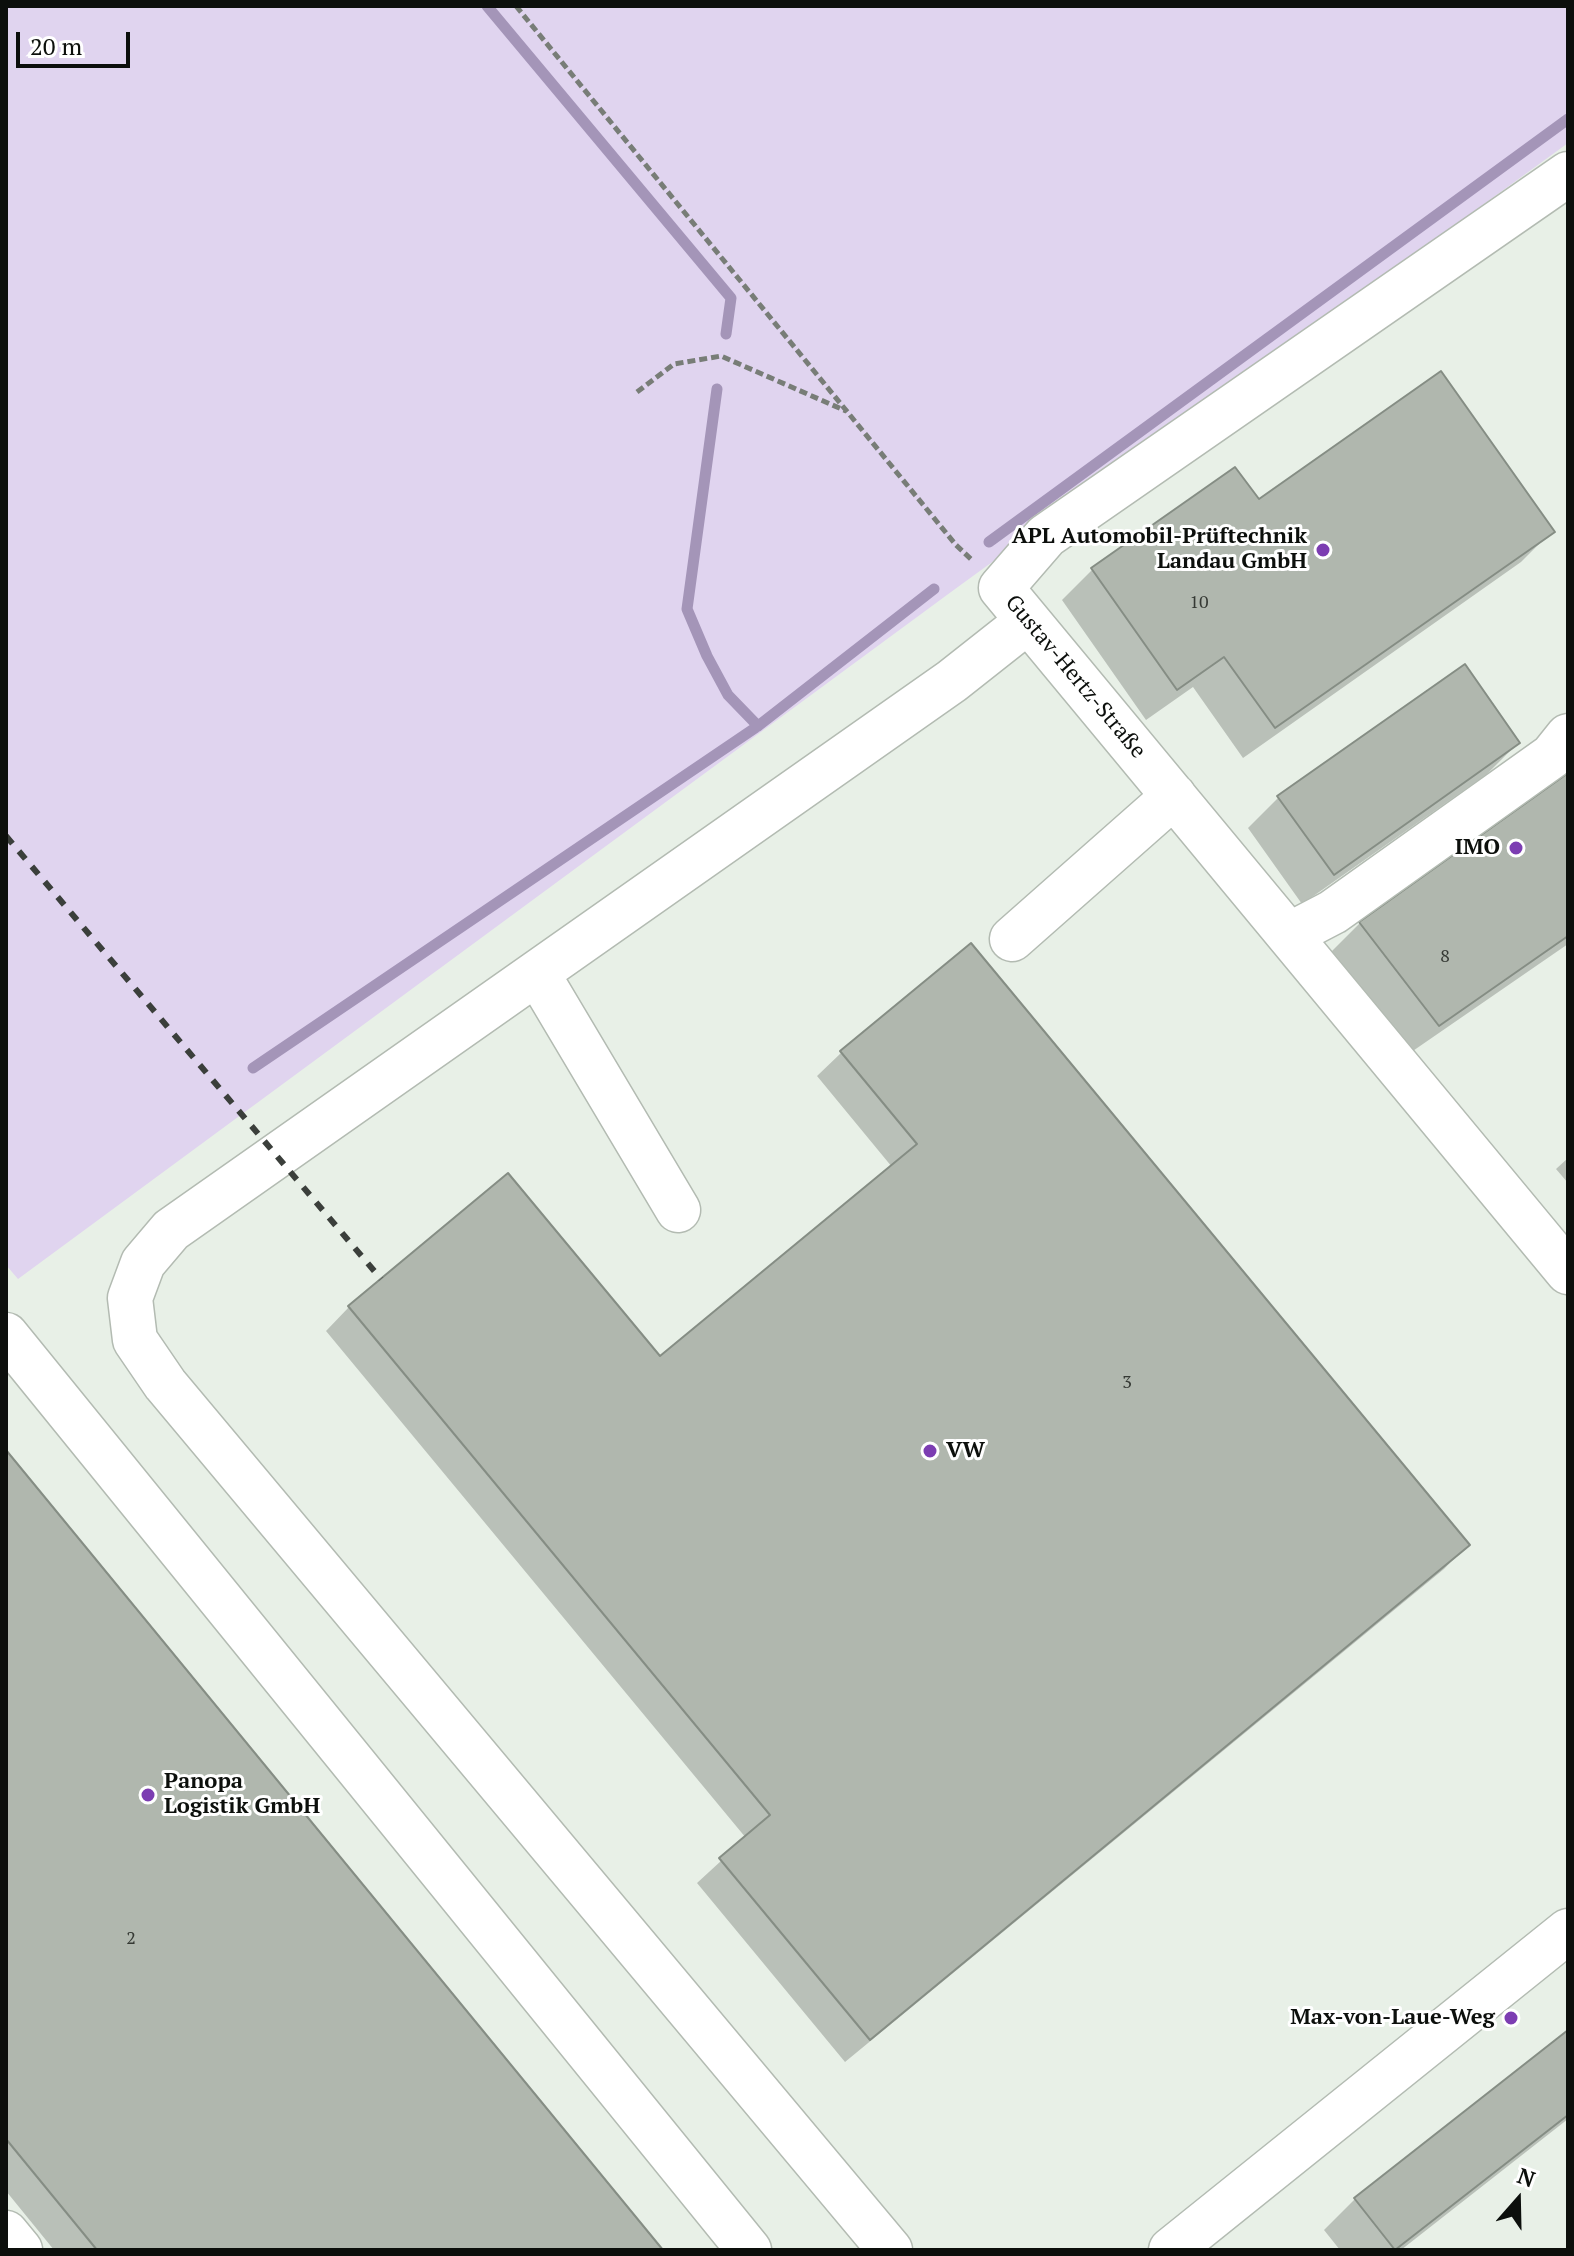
<!DOCTYPE html>
<html>
<head>
<meta charset="utf-8">
<style>
	body { margin:0 }
	#map { position:relative; width:1574px; height:2256px; overflow:hidden; background:#e8f0e7; font-family:"PT Serif",serif }
	canvas { display:block }
	.frame { position:absolute; inset:0; border:8px solid #0c0f0c; pointer-events:none }
	.north { position:absolute; left:1478px; top:2160px; width:80px; height:80px; -webkit-text-stroke:6px #fff; paint-order:stroke; rotate:20deg; font-size:22px; font-weight:700; line-height:32px; text-align:center; color:#0c0f0c }
	.north::after { content:''; display:block; margin:auto; width:28px; height:36px; background:#0c0f0c; clip-path:polygon(50% 0,100% 100%,50% 72%,0 100%) }
	.scale { position:absolute; left:16px; top:32px; width:114px; height:36px; box-sizing:border-box; border:4px solid #0c0f0c; border-top:0; padding-left:10px; font-size:24px; line-height:28px; white-space:nowrap; color:#0c0f0c; -webkit-text-stroke:6px #fff; paint-order:stroke }
</style>
</head>
<body>
<div id="map">
<canvas width="1574" height="2256"></canvas>
<div class="frame"></div>
<div class="north">N</div>
<div class="scale">20 m</div>
</div>
<script>
const ctx = document.querySelector('canvas').getContext('2d');
ctx.lineJoin = 'round';
function fill(path, color) {
  ctx.fillStyle = color;
  ctx.fill(path, 'evenodd');
}
function trace(path, color, width, dash) {
  ctx.strokeStyle = color;
  ctx.lineWidth = width;
  ctx.lineCap = dash ? 'butt' : 'round';
  ctx.setLineDash(dash || []);
  ctx.stroke(path);
}
function write(font, color, halo, rows, align = 'center') {
  ctx.font = font + ' "PT Serif",serif';
  ctx.lineWidth = 6;
  ctx.setLineDash([]);
  ctx.textBaseline = 'middle';
  ctx.strokeStyle = halo;
  ctx.fillStyle = color;
  for (const [text, x, y, turn = 0] of rows) {
    ctx.save();
    ctx.translate(x, y);
    ctx.rotate((+turn || 0) * Math.PI / 180);
    ctx.textAlign = isNaN(turn) ? turn : align;
    if (halo) ctx.strokeText(text, 0, 0);
    ctx.fillText(text, 0, 0);
    ctx.restore();
  }
}
const green = new Path2D(`
	M 6,6 L 1568,6 L 1568,143 L 951,592 L 18,1279 L 6,1265 Z`);
const shadow = new Path2D(`
	M 1552,531 L 1521,562 L 1243,758 L 1193,687 L 1146,720 L 1062,600 L 1093,569 Z
	M 1518,743 L 1487,774 L 1302,904 L 1248,828 L 1279,797 Z
	M 1568,776 L 1568,944 L 1407,1055 L 1329,954 L 1360,923 Z
	M 971,946 L 1467,1545 L 1444,1569 L 845,2062 L 697,1883 L 746,1838 L 326,1331 L 349,1307 L 659,1359 L 892,1167 L 817,1076 L 841,1053 Z
	M 1568,1158 L 1568,1183 L 1556,1169 Z
	M 6,1453 L 661,2250 L 54,2250 L 6,2191 Z
	M 1568,2033 L 1568,2119 L 1401,2250 L 1340,2250 L 1324,2230 L 1355,2199 Z`);
const stream = new Path2D(`
	M 487,6 L 731,298 L 726,334
	M 717,389 L 687,609 L 707,656 L 728,695 L 758,726
	M 989,542 L 1568,119
	M 253,1068 L 758,726 L 934,589`);
const building = new Path2D(`
	M 1441,371 L 1555,532 L 1275,728 L 1224,657 L 1177,690 L 1091,568 L 1235,467 L 1259,499 Z
	M 1465,664 L 1520,743 L 1334,875 L 1277,796 Z
	M 1568,773 L 1568,936 L 1439,1026 L 1359,922 Z
	M 971,943 L 1470,1545 L 870,2040 L 719,1858 L 770,1815 L 348,1306 L 508,1173 L 660,1356 L 917,1144 L 840,1051 Z
	M 6,1450 L 663,2250 L 97,2250 L 6,2139 Z
	M 1568,2030 L 1568,2115 L 1395,2250 L 1354,2198 Z`);
const path = new Path2D(`
	M 516,6 L 956,545 L 973,561
	M 637,392 L 674,364 L 721,356 L 846,411`);
const minor = new Path2D(`
	M 1568,174 L 1046,536 L 1001,588 L 1568,1272
	M 1289,935 L 1333,912 L 1552,756 L 1568,736
	M 1012,939 L 1174,796
	M 537,973 L 678,1210
	M 6,1335 L 749,2250
	M 6,2233 L 20,2250
	M 890,2250 L 165,1384 L 135,1340 L 130,1298 L 143,1263 L 171,1230 L 952,681 L 1028,621
	M 1171,2250 L 1568,1931`);
const rail = new Path2D(`
	M 6,836 L 381,1279`);
const markers = [
	[1323,550,8,"#7c3db2"],
	[1516,848,8,"#7c3db2"],
	[930,1451,8,"#7c3db2"],
	[148,1795,8,"#7c3db2"],
	[1511,2018,8,"#7c3db2"]
];
const numberNames = [
	["10",1199,603],
	["8",1445,957],
	["3",1127,1383],
	["2",131,1939]
];
const poiNames = [
	["APL Automobil-Prüftechnik",1307,537],
	["Landau GmbH",1307,562],
	["IMO",1500,848],
	["VW",946,1451,"left"],
	["Panopa",164,1782,"left"],
	["Logistik GmbH",164,1807,"left"],
	["Max-von-Laue-Weg",1495,2018]
];
const streetNames = [
	["Gustav-Hertz-Straße",1075,677,50]
];
fill(green, '#e0d4ef');
fill(shadow, '#0003');
trace(stream, '#a495b8', 11);
fill(building, '#b0b7ae');
trace(building, '#858d84', 2);
trace(minor, '#b3bbb2', 47);
trace(path, '#787d77', 5, [8, 4]);
trace(minor, '#fff', 44);
trace(rail, '#3b3f3b', 6, [10, 10]);
for (const [x, y, r, color] of markers) {
  const dot = new Path2D();
  dot.arc(x, y, r, 0, 2 * Math.PI);
  ctx.fillStyle = color;
  ctx.fill(dot);
  trace(dot, '#fff', 3);
}
write('18px', '#353934', null, numberNames);
write('bold 22px', '#0c0f0c', '#fff', poiNames, 'right');
write('22px', '#0c0f0c', '#fff', streetNames);
</script>
</body>
</html>
